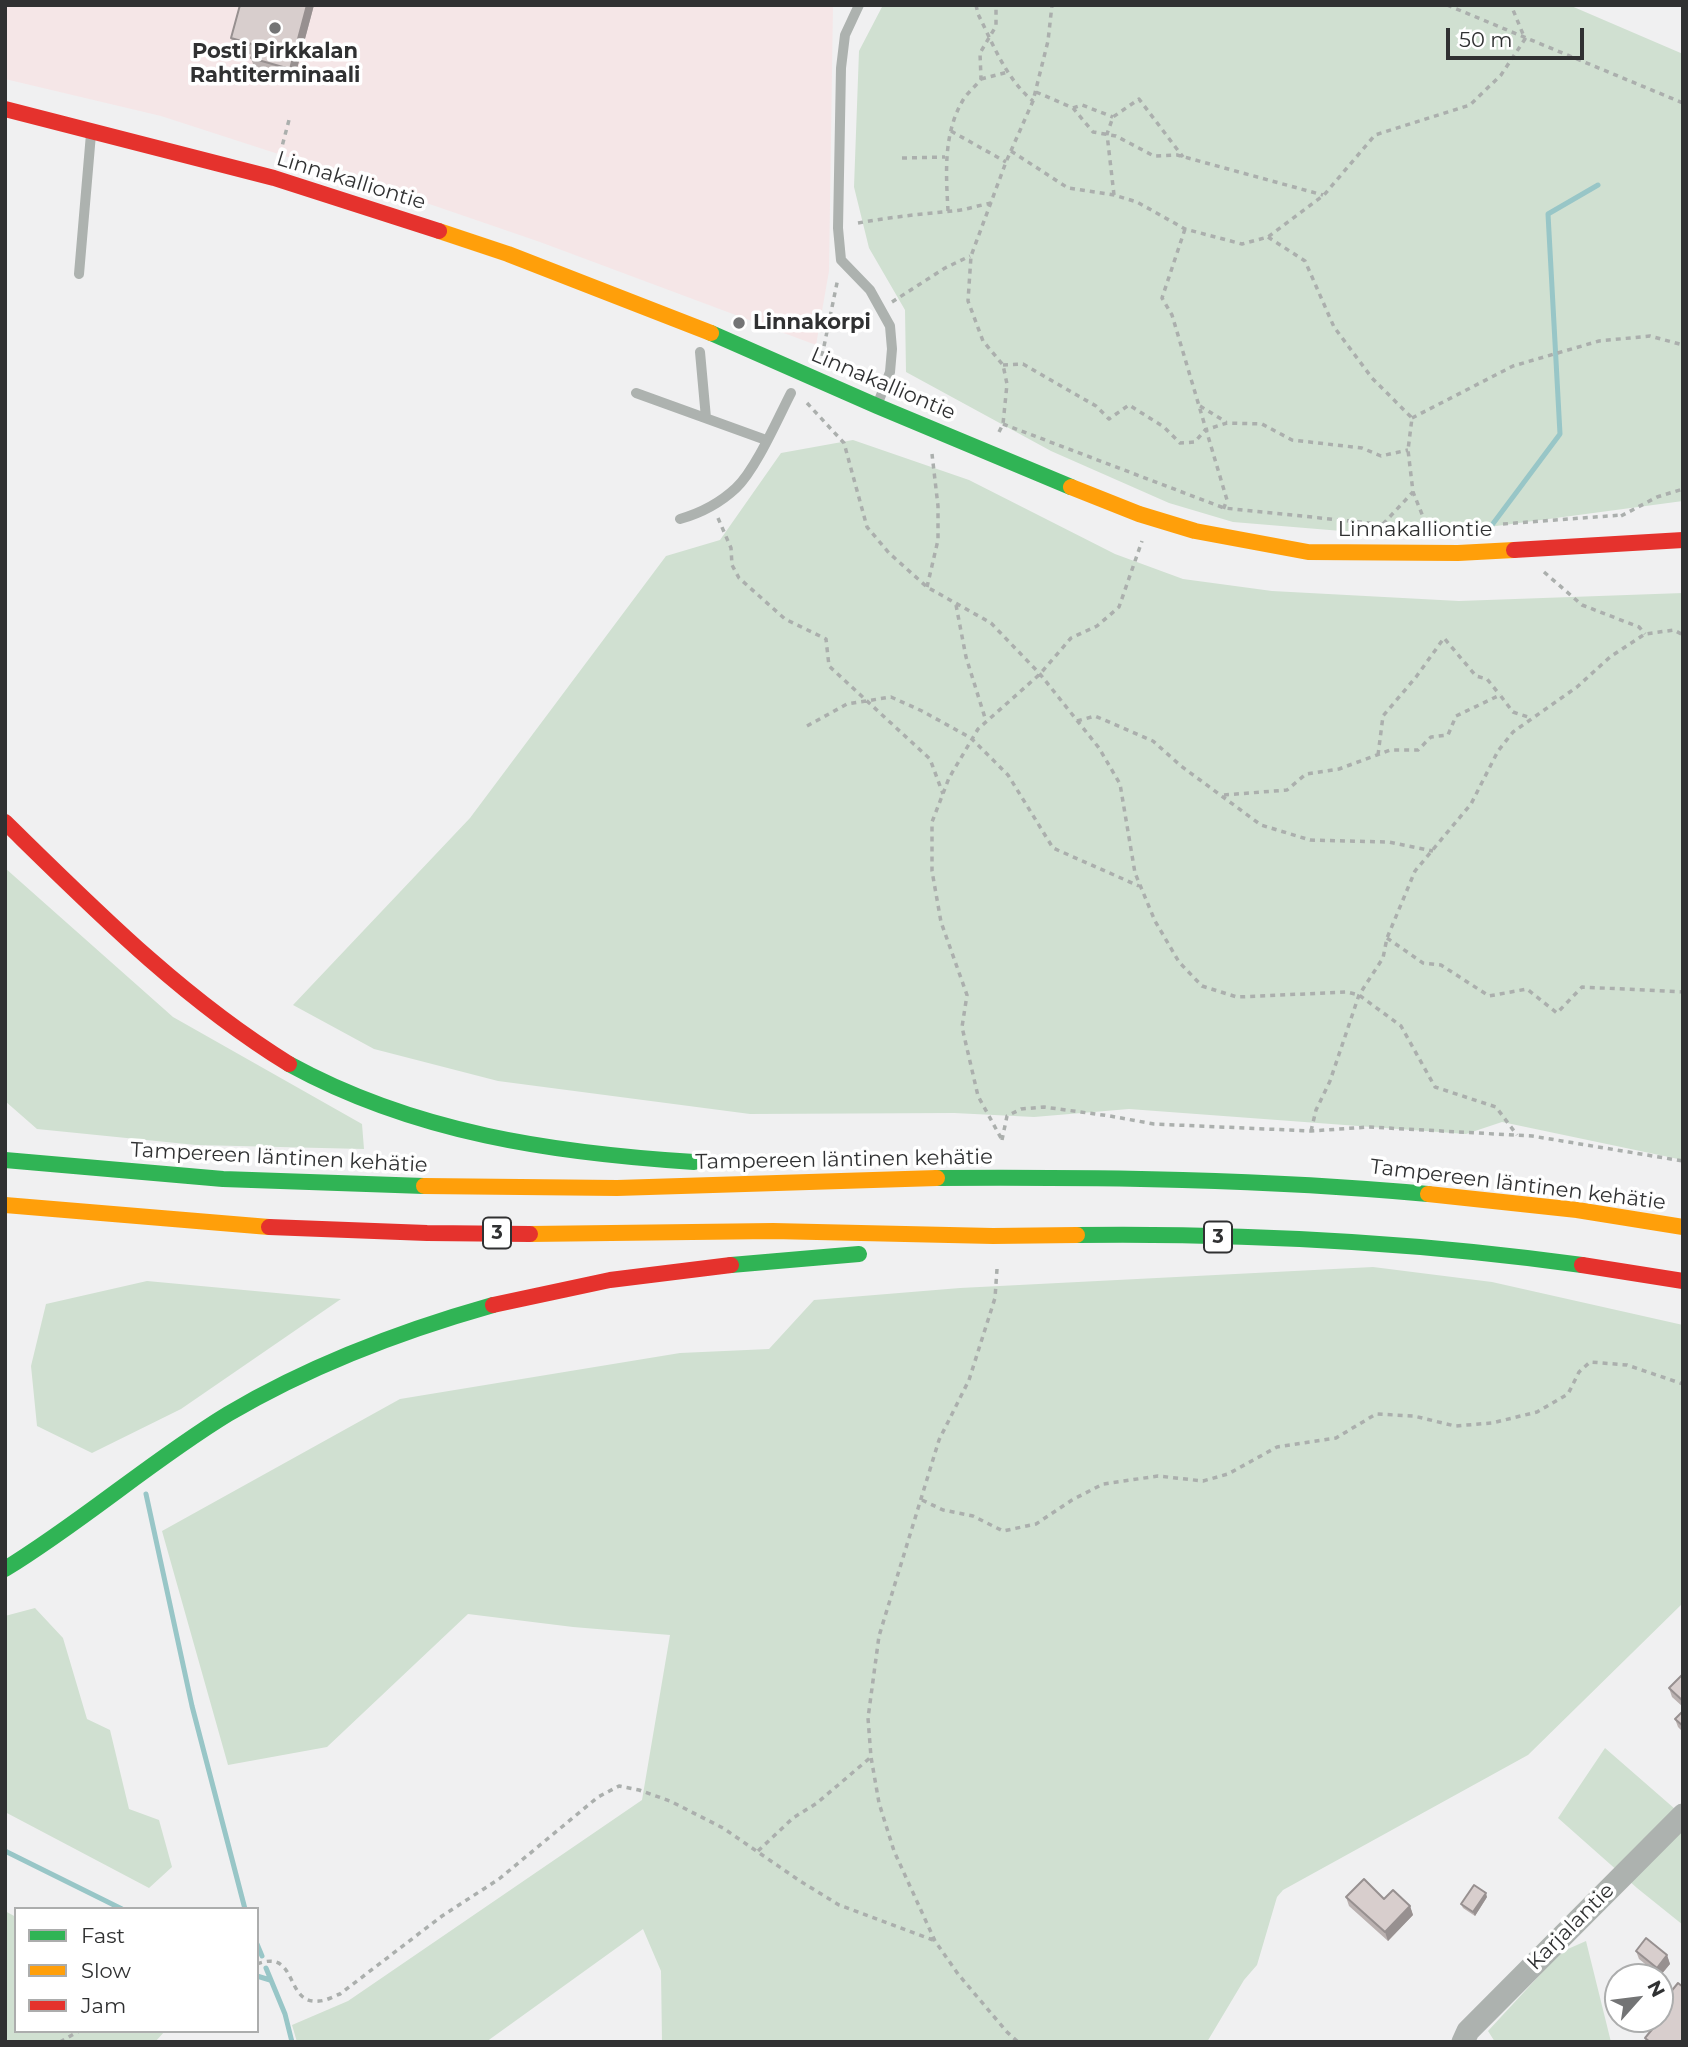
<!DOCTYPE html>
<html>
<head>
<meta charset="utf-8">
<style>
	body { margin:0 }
	#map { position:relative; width:1688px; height:2047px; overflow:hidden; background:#f0f0f1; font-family:Montserrat,sans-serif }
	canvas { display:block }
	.frame { position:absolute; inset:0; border:7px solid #303132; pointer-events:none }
	.legend { position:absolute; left:14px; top:1907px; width:245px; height:126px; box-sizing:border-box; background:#fff; border:2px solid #acadad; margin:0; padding:9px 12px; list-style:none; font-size:21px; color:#303132 }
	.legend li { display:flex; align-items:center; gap:14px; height:35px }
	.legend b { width:35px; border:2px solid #acadad }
	.north { position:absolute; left:1604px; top:1963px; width:70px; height:70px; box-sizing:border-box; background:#fff; border:2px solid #acadad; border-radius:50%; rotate:62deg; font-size:19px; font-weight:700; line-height:28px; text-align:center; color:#303132 }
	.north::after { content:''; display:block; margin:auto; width:24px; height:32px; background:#737475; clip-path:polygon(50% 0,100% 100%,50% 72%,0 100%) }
	.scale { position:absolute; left:1446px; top:28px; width:138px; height:32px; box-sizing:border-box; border:4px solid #303132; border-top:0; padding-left:9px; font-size:21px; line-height:24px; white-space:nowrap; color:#303132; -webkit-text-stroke:5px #fff; paint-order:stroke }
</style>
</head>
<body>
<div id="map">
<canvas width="1688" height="2047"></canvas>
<div class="frame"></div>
<ul class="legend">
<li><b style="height:9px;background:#30b455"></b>Fast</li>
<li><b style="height:9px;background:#ff9f0a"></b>Slow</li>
<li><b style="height:9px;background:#e5322d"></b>Jam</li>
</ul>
<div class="north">N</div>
<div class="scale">50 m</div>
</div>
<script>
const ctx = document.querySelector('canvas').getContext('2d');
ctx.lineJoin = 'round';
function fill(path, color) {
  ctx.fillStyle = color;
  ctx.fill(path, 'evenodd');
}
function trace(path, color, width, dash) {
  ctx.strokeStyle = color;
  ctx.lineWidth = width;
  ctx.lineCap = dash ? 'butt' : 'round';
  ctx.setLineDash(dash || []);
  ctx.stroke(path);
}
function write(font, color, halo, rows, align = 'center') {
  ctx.font = font + ' Montserrat,sans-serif';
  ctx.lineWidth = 7;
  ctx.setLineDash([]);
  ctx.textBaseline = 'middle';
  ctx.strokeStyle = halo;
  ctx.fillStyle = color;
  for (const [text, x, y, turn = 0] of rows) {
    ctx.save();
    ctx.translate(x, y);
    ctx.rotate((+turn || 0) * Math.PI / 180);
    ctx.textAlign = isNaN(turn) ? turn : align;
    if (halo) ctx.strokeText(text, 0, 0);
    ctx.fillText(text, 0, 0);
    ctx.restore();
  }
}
const industrial = new Path2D(`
	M 5,5 L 833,5 L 829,271 L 816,345 L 540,242 L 374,185 L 161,116 L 5,79 Z`);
const green = new Path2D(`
	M 883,5 L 1569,5 L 1683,54 L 1683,501 L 1414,537 L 1233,522 L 1169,503 L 1051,451 L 906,372 L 905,310 L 869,248 L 854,187 L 859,51 Z
	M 853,440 L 969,480 L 1115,554 L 1183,579 L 1272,591 L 1459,601 L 1683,593 L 1683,1160 L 1502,1122 L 1466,1134 L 1129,1109 L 1034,1117 L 954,1113 L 750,1114 L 498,1081 L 374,1049 L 293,1005 L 470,818 L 666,556 L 720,540 L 781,453 Z
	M 5,868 L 173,1017 L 362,1124 L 364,1149 L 196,1145 L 37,1129 L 5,1101 Z
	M 1373,1267 L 1492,1282 L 1683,1325 L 1683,1603 L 1528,1755 L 1283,1890 L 1277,1897 L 1257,1965 L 1244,1980 L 1207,2042 L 662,2042 L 661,1971 L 643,1929 L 486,2042 L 297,2042 L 292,2025 L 348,2001 L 642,1800 L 670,1635 L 573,1627 L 468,1614 L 327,1747 L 228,1765 L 162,1531 L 400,1399 L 680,1353 L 769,1349 L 814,1300 L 960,1288 Z
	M 147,1281 L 341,1299 L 181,1409 L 92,1453 L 37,1426 L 31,1366 L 46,1304 Z
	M 35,1608 L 63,1638 L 87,1719 L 110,1730 L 129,1809 L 159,1820 L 172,1867 L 149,1888 L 5,1812 L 5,1616 Z
	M 1605,1748 L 1683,1816 L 1683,1925 L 1637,1888 L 1558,1818 Z
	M 5,1911 L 16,1917 L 16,2031 L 165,2031 L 155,2042 L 5,2042 Z
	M 1586,1941 L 1611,2042 L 1495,2042 L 1488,2031 L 1561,1952 Z`);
const stream = new Path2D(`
	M 1486,533 L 1560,434 L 1548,214 L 1598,185
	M 146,1494 L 192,1706 L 245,1909
	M 5,1851 L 122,1909
	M 257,1944 L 262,1956
	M 266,1968 L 285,2014 L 292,2042
	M 257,1976 L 270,1980`);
const path = new Path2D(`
	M 976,5 L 978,14 C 993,44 1006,79 1033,101
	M 1447,5 L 1683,103
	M 981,79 L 1008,72
	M 1036,92 L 1073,108 L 1093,132 L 1116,136 L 1154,156 L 1177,155 L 1323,195
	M 1073,108 L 1082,105 L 1113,117
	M 951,131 L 1006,162
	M 1011,151 L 1068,188 L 1114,195 L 1137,202 L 1185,229 L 1242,244 L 1268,237 L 1324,195 L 1375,135 L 1470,105 L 1501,75 L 1525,39 L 1511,5
	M 280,154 L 289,120
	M 902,158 L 945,157
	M 1114,195 L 1107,134 L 1113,117 L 1139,99 L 1183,157
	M 948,211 C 946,173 943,134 963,100 C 968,92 976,86 981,79 L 980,53 L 996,26 L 996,5
	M 858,223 C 890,217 922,214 953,211 C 966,210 979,205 992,203
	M 1185,229 L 1162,298 L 1172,315 L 1227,500 L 1223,510
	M 1268,237 L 1305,261 L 1334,327 L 1372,378 L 1412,418 L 1408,450 L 1413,492 L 1428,529
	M 892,302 L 945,268 L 970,256
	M 822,356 L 838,278
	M 1003,365 L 1023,364 L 1096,406 L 1109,419 L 1129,405 L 1164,427 L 1180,443 L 1195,442 L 1205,430 L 1227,423 L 1262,424 L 1292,440 L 1362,448 L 1381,456 L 1408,450
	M 807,403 L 844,443 L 867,527 L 889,553 L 927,587 L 991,623 L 1040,674 L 1099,748 L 1120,784 L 1135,873 L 1155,921 L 1179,962 L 1202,986 L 1237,997 L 1347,992 L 1359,995 L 1401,1026 L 1435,1087 L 1496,1107 L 1517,1135
	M 1200,406 L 1226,422
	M 1412,418 L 1513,366 L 1599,341 L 1650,336 L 1683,345
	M 1003,424 L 1224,508 L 1398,526
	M 999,432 L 1003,424 L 1007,384 L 1003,365 L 983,341 L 968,301 L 971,256 L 1006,162 L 1033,101 L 1048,41 L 1052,5
	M 1621,516 L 1657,497 L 1683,489
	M 718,518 L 731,548 L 732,565 L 739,578 L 785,619 L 826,639 L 829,666 L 930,759 L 943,794
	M 1383,524 L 1413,492
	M 1503,524 L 1622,515
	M 1544,572 L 1582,605 L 1639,627 L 1645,634
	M 927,587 L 938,540 L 938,506 L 932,454
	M 956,605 L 966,657 L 986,721
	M 1077,721 L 1095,716 L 1153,741 L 1181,766 L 1261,825 L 1310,840 L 1389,842 L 1433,851
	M 807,726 L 847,704 L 891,697 L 922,711 L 971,738 L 1008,775 L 1053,848 L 1139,886
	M 1378,755 L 1383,716 L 1416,677 L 1444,638 L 1476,676 L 1487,679 L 1500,695
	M 1224,795 L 1287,790 L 1306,774 L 1339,769 L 1390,750 L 1418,750 L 1431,737 L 1448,735 L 1456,716 L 1500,695 L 1513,712 L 1531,718
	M 1387,938 L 1423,963 L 1441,965 L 1489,996 L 1527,989 L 1557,1013 L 1582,987 L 1683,992
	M 1311,1131 L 1316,1110 L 1330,1081 L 1359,995 L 1383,958 L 1387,938 L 1415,871 L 1471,804 L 1498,751 L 1513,732 L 1577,687 L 1610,657 L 1645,634 L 1674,630 L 1683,635
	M 1001,1138 L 978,1096 L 962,1027 L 967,995 L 941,922 L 932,871 L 932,822 L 949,778 L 978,729 L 1040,674 L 1071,638 L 1097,626 L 1119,607 L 1142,541
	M 1002,1140 L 1007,1116 L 1021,1109 L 1044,1107 L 1110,1116 L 1154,1124 L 1311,1131 L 1369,1127 L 1532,1136 L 1683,1161
	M 997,1269 L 995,1298 L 969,1380 L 939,1440 L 879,1636 L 868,1718 L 871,1757 L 879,1803 L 894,1851 L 935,1941 L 958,1974 L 1007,2032 L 1018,2042
	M 922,1500 L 943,1510 L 973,1516 L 1003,1531 L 1036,1524 L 1072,1500 L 1103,1484 L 1158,1476 L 1203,1481 L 1228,1474 L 1277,1447 L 1336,1438 L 1376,1414 L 1414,1416 L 1455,1426 L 1492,1423 L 1537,1412 L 1568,1394 L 1579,1372 L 1590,1362 L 1627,1365 L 1683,1384
	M 758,1851 L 793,1818 L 817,1803 L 871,1757
	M 257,1964 C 299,1948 284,2005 319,2001 C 326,2001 334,1996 340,1994 L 442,1916 L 499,1879 L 598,1797 L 619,1786 L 639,1790 L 670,1801 L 723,1828 L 800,1881 L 839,1905 L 933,1940
	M 60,2042 L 79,2031
	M 1090,2042 L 1092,2042`);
const lane = new Path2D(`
	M 859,5 L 845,35 L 841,68 L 838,228 L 841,260 L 870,290 L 890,326 L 892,349 L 890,372 L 878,403
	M 79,274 L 91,134
	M 700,352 L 706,418
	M 636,393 L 766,440
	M 680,519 C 701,513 720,503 736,488 C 756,469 778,418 791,393`);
const street = new Path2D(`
	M 1463,2042 L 1468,2031 L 1683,1815`);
const fast = new Path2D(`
	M 711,333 L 877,406 L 1071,487
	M 289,1064 C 415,1133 553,1153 694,1162
	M 5,1160 L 223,1179 L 424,1186
	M 937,1178 C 1101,1177 1264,1179 1428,1194
	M 1077,1235 C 1245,1233 1415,1242 1582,1265
	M 731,1265 L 859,1254
	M 5,1569 C 82,1522 151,1461 228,1414 C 311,1365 401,1331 493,1305`);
const slow = new Path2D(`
	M 439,231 L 508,254 L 711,333
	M 1071,487 L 1139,514 L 1195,531 L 1308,552 L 1458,553 L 1514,550
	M 424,1186 L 617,1188 L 937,1178
	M 1428,1194 L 1577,1210 L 1683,1227
	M 5,1205 L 269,1227
	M 530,1234 L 773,1231 L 993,1236 L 1077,1235`);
const jam = new Path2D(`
	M 5,109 L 274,178 L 439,231
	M 1514,550 L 1683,540
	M 5,822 C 95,910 182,998 289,1064
	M 269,1227 L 427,1233 L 530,1234
	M 1582,1265 L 1683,1281
	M 493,1305 L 610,1280 L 731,1265`);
const wall = new Path2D(`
	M 240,5 L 314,5 L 294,80 L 255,70 L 251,58 L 252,55 L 235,50 L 231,38 Z
	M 1683,1674 L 1683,1707 L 1672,1697 L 1669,1688 Z
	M 1683,1711 L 1683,1732 L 1678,1727 L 1675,1719 Z
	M 1346,1897 L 1384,1899 L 1410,1906 L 1413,1915 L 1388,1941 L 1349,1906 Z
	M 1487,1897 L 1475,1916 L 1463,1908 L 1461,1904 Z
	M 1636,1951 L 1667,1955 L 1670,1964 L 1660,1976 L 1639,1959 Z
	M 1678,1983 L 1683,2042 L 1646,2042 L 1645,2038 L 1665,2013 L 1661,2004 Z`);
const shadedWall = new Path2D(`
	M 307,5 L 314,5 L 294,80 L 290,69 Z
	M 1486,1893 L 1487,1897 L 1475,1916 L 1473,1912 Z
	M 1410,1906 L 1413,1915 L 1388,1941 L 1385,1932 Z
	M 1667,1955 L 1670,1964 L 1660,1976 L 1657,1968 Z`);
const building = new Path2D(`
	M 240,5 L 307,5 L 290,69 L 251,58 L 255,45 L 231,38 Z
	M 1683,1674 L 1683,1701 L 1669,1688 Z
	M 1683,1711 L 1683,1726 L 1675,1719 Z
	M 1364,1879 L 1384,1899 L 1393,1890 L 1410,1906 L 1385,1932 L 1346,1897 Z
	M 1474,1885 L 1486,1893 L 1473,1912 L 1461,1904 Z
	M 1646,1938 L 1667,1955 L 1657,1968 L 1636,1951 Z
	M 1678,1983 L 1683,1987 L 1683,2039 L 1680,2042 L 1650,2042 L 1645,2038 L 1668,2010 L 1661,2004 Z`);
const markers = [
	[275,28,7,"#737475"],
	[739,323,7,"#737475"]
];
const shields = [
	[497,1233,28],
	[1218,1237,28]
];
const shieldNames = [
	["3",497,1233],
	["3",1218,1237]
];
const poiNames = [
	["Posti Pirkkalan",275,52],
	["Rahtiterminaali",275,76],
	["Linnakorpi",753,323,"left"]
];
const streetNames = [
	["Linnakalliontie",351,181,17],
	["Linnakalliontie",883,384,23],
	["Linnakalliontie",1415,530],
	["Tampereen läntinen kehätie",279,1158,3],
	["Tampereen läntinen kehätie",844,1160,-1],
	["Tampereen läntinen kehätie",1518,1185,7],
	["Karjalantie",1571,1927,-45]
];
fill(industrial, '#f5e6e7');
fill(green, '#d0e0d1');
trace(stream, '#98c6c7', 5);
trace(path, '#abafad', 3.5, [5, 5]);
trace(lane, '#adb2af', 10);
trace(street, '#adb2af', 23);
trace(fast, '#30b455', 16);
trace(slow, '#ff9f0a', 16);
trace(jam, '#e5322d', 16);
fill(wall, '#bab1b0');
fill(shadedWall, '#979090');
fill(building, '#d8cecd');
trace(building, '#979090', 2);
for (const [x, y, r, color] of markers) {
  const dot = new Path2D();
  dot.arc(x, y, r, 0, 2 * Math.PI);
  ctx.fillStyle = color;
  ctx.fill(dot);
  trace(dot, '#fff', 2.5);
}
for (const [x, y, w] of shields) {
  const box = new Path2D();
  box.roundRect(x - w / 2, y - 15.5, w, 31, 5);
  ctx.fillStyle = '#fff';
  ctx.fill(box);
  trace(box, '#303132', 2);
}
write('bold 19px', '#303132', null, shieldNames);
write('bold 21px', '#303132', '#fff', poiNames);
write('21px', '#303132', '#fff', streetNames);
</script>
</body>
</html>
